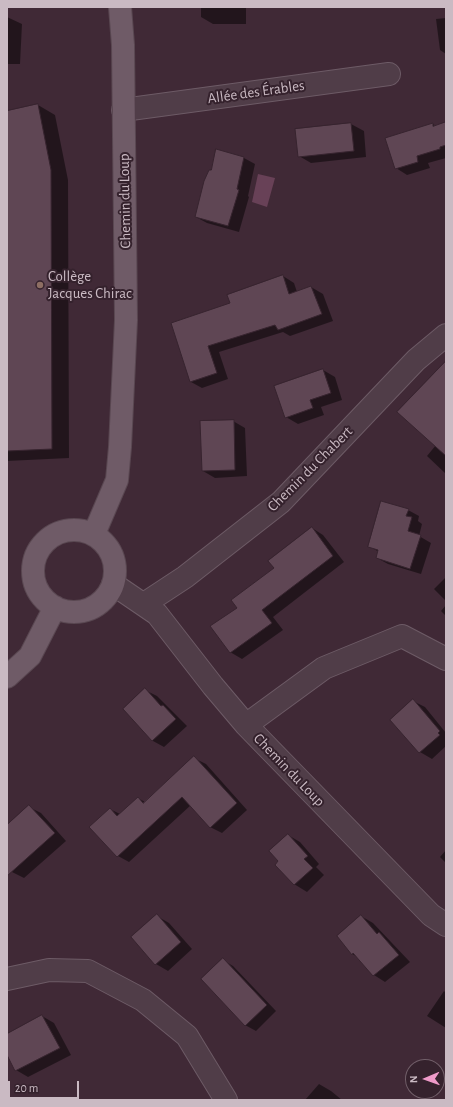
<!DOCTYPE html>
<html>
<head>
<meta charset="utf-8">
<style>
	body { margin:0 }
	#map { position:relative; width:453px; height:1107px; overflow:hidden; background:#402936; font-family:"Alegreya Sans",sans-serif }
	canvas { display:block }
	.frame { position:absolute; inset:0; border:8px solid #cabac3; pointer-events:none }
	.north { position:absolute; left:405px; top:1059px; width:40px; height:40px; box-sizing:border-box; background:#35222d; border:1px solid #715f69; border-radius:50%; rotate:268deg; font-size:11px; font-weight:700; line-height:16px; text-align:center; color:#cabac3 }
	.north::after { content:''; display:block; margin:auto; width:14px; height:18px; background:#ef9ac9; clip-path:polygon(50% 0,100% 100%,50% 72%,0 100%) }
	.scale { position:absolute; left:8px; top:1081px; width:71px; height:18px; box-sizing:border-box; border:2px solid #cabac3; border-top:0; padding-left:5px; font-size:12px; line-height:14px; white-space:nowrap; color:#cabac3; -webkit-text-stroke:3px #35222d; paint-order:stroke }
</style>
</head>
<body>
<div id="map">
<canvas width="453" height="1107"></canvas>
<div class="frame"></div>
<div class="north">N</div>
<div class="scale">20 m</div>
</div>
<script>
const ctx = document.querySelector('canvas').getContext('2d');
ctx.lineJoin = 'round';
function fill(path, color) {
  ctx.fillStyle = color;
  ctx.fill(path, 'evenodd');
}
function trace(path, color, width, dash) {
  ctx.strokeStyle = color;
  ctx.lineWidth = width;
  ctx.lineCap = dash ? 'butt' : 'round';
  ctx.setLineDash(dash || []);
  ctx.stroke(path);
}
function write(font, color, halo, rows, align = 'center') {
  ctx.font = font + ' "Alegreya Sans",sans-serif';
  ctx.lineWidth = 4;
  ctx.setLineDash([]);
  ctx.textBaseline = 'middle';
  ctx.strokeStyle = halo;
  ctx.fillStyle = color;
  for (const [text, x, y, turn = 0] of rows) {
    ctx.save();
    ctx.translate(x, y);
    ctx.rotate((+turn || 0) * Math.PI / 180);
    ctx.textAlign = isNaN(turn) ? turn : align;
    if (halo) ctx.strokeText(text, 0, 0);
    ctx.fillText(text, 0, 0);
    ctx.restore();
  }
}
const water = new Path2D(`
	M 258,174 L 275,178 L 267,207 L 252,202 Z`);
const shadow = new Path2D(`
	M 201,7 L 246,7 L 246,24 L 213,24 L 201,17 Z
	M 7,17 L 22,24 L 20,64 L 7,64 Z
	M 446,18 L 446,54 L 440,50 L 436,19 Z
	M 38,105 L 55,115 L 68,180 L 69,458 L 7,461 L 7,112 Z
	M 351,124 L 364,131 L 366,157 L 311,163 L 299,156 L 296,130 Z
	M 433,124 L 436,126 L 446,124 L 446,158 L 428,163 L 430,168 L 407,175 L 396,168 Z
	M 217,150 L 244,158 L 255,164 L 248,196 L 249,197 L 239,232 L 207,223 L 196,217 Z
	M 283,276 L 294,283 L 297,292 L 311,287 L 323,294 L 333,321 L 290,336 L 283,332 L 219,352 L 228,379 L 202,388 L 191,382 L 172,323 L 231,304 Z
	M 446,362 L 446,474 L 427,456 L 436,445 Z
	M 323,370 L 335,377 L 342,400 L 321,407 L 324,415 L 298,424 L 286,417 Z
	M 233,421 L 245,428 L 247,476 L 215,478 L 203,471 Z
	M 408,510 L 419,516 L 418,521 L 422,524 L 419,536 L 431,543 L 421,574 L 388,564 L 377,558 L 379,552 L 369,546 Z
	M 312,528 L 323,535 L 344,562 L 273,617 L 283,630 L 242,659 L 230,652 L 238,608 Z
	M 446,577 L 446,601 L 434,589 Z
	M 446,605 L 446,616 L 441,611 Z
	M 145,690 L 157,696 L 187,726 L 164,747 L 153,741 L 124,710 Z
	M 413,701 L 425,707 L 446,733 L 446,746 L 432,759 L 420,752 L 392,720 Z
	M 194,758 L 206,764 L 247,810 L 222,833 L 210,827 L 191,805 L 129,862 L 118,856 L 110,809 L 120,814 L 138,798 L 145,802 Z
	M 29,807 L 41,813 L 66,841 L 24,878 L 12,872 L 7,866 L 7,827 Z
	M 288,835 L 300,842 L 319,864 L 316,867 L 324,875 L 307,892 L 294,884 Z
	M 446,850 L 446,863 L 440,857 Z
	M 157,916 L 169,923 L 192,949 L 168,971 L 156,964 Z
	M 361,916 L 373,923 L 410,962 L 385,982 L 374,975 L 358,957 L 352,954 Z
	M 223,960 L 233,966 L 276,1011 L 256,1031 L 245,1025 Z
	M 444,991 L 446,993 L 446,1028 L 427,1016 Z
	M 42,1016 L 54,1023 L 71,1055 L 28,1077 L 16,1070 L 7,1053 L 7,1035 Z
	M 319,1084 L 331,1091 L 342,1100 L 305,1100 Z`);
const building = new Path2D(`
	M 38,104 L 51,170 L 52,449 L 7,451 L 7,111 Z
	M 446,122 L 446,145 L 440,147 L 440,149 L 417,156 L 418,162 L 395,169 L 385,138 L 433,123 L 433,126 Z
	M 351,123 L 354,151 L 298,157 L 295,129 Z
	M 216,149 L 244,157 L 237,189 L 239,190 L 228,226 L 195,217 L 204,181 L 209,170 L 211,170 Z
	M 283,275 L 289,294 L 311,286 L 322,314 L 278,330 L 275,325 L 208,346 L 217,373 L 190,382 L 171,323 L 230,303 L 227,295 Z
	M 446,361 L 446,456 L 397,412 Z
	M 323,369 L 331,393 L 310,400 L 313,408 L 285,418 L 274,386 Z
	M 234,420 L 235,470 L 202,471 L 200,421 Z
	M 381,501 L 409,509 L 406,516 L 412,517 L 408,531 L 421,535 L 410,569 L 376,558 L 378,550 L 368,547 Z
	M 312,527 L 333,556 L 262,610 L 272,623 L 230,653 L 210,626 L 237,608 L 231,600 L 274,568 L 268,561 Z
	M 145,688 L 161,706 L 163,705 L 176,719 L 152,741 L 123,709 Z
	M 413,699 L 440,731 L 438,733 L 440,735 L 419,753 L 390,720 Z
	M 194,756 L 237,803 L 210,828 L 182,797 L 117,857 L 89,827 L 110,808 L 117,816 L 138,797 L 143,803 Z
	M 29,805 L 55,833 L 7,876 L 7,825 Z
	M 288,834 L 308,856 L 304,859 L 313,868 L 294,885 L 275,865 L 278,861 L 269,851 Z
	M 157,914 L 181,942 L 155,965 L 131,937 Z
	M 361,915 L 377,934 L 379,932 L 399,955 L 373,976 L 353,953 L 352,955 L 337,936 Z
	M 223,958 L 267,1005 L 245,1026 L 201,979 Z
	M 42,1015 L 60,1048 L 15,1071 L 7,1055 L 7,1034 Z`);
const minor = new Path2D(`
	M 123,110 L 389,74
	M 113,584 L 157,614 L 213,686 L 246,725 L 431,915 L 446,925
	M 144,604 L 185,577 L 281,502 L 416,360 L 446,335
	M 246,725 L 324,668 L 402,636 L 446,659
	M 7,979 L 49,970 L 88,971 L 143,1000 L 187,1036 L 226,1100`);
const major = new Path2D(`
	M33 571a41 41 0 1 1 82 0a41 41 0 1 1-82 0Z
	M 94,534 L 117,480 L 120,447 L 126,320 L 123,45 L 120,7
	M 7,677 L 30,656 L 55,607`);
const markers = [
	[40,285,4,"#8d6e63"]
];
const streetNames = [
	["Allée des Érables",256,92,-8],
	["Chemin du Loup",125,201,-91],
	["Chemin du Chabert",310,469,-45],
	["Chemin du Loup",289,770,46]
];
const poiNames = [
	["Collège",48,276],
	["Jacques Chirac",48,293]
];
fill(water, '#684157');
fill(shadow, '#0007');
fill(building, '#5f4654');
trace(building, '#37242f', 1);
trace(minor, '#6d5b66', 24);
trace(major, '#594751', 24);
trace(minor, '#503d48', 22);
trace(major, '#6f5b67', 22);
for (const [x, y, r, color] of markers) {
  const dot = new Path2D();
  dot.arc(x, y, r, 0, 2 * Math.PI);
  ctx.fillStyle = color;
  ctx.fill(dot);
  trace(dot, '#35222d', 1.5);
}
write('15px', '#cabac3', '#35222d', streetNames);
write('15px', '#cabac3', '#35222d', poiNames, 'left');
</script>
</body>
</html>
